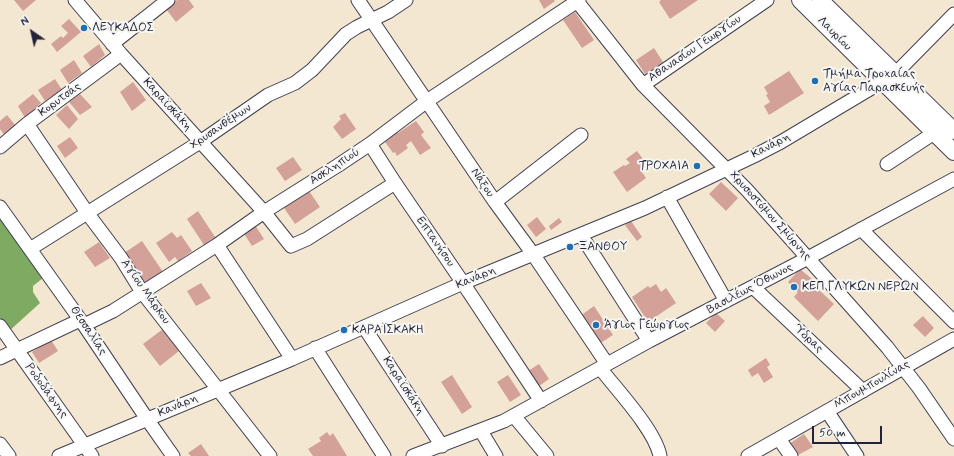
<!DOCTYPE html>
<html>
<head>
<meta charset="utf-8">
<style>
	body { margin:0 }
	#map { position:relative; width:954px; height:456px; overflow:hidden; background:#f3e7d1; font-family:Mynerve,sans-serif }
	canvas { display:block }
	.north { position:absolute; left:12px; top:12px; width:40px; height:40px; -webkit-text-stroke:3px #f6f6f2; paint-order:stroke; rotate:326deg; font-size:11px; font-weight:700; line-height:16px; text-align:center; color:#22223b }
	.north::after { content:''; display:block; margin:auto; width:14px; height:18px; background:#22223b; clip-path:polygon(50% 0,100% 100%,50% 72%,0 100%) }
	.scale { position:absolute; left:812px; top:426px; width:70px; height:18px; box-sizing:border-box; border:2px solid #22223b; border-top:0; padding-left:5px; font-size:12px; line-height:14px; white-space:nowrap; color:#22223b; -webkit-text-stroke:3px #f6f6f2; paint-order:stroke }
</style>
</head>
<body>
<div id="map">
<canvas width="954" height="456"></canvas>
<div class="north">N</div>
<div class="scale">50 m</div>
</div>
<script>
const ctx = document.querySelector('canvas').getContext('2d');
ctx.lineJoin = 'round';
function fill(path, color) {
  ctx.fillStyle = color;
  ctx.fill(path, 'evenodd');
}
function trace(path, color, width, dash) {
  ctx.strokeStyle = color;
  ctx.lineWidth = width;
  ctx.lineCap = dash ? 'butt' : 'round';
  ctx.setLineDash(dash || []);
  ctx.stroke(path);
}
function write(font, color, halo, rows, align = 'center') {
  ctx.font = font + ' Mynerve,sans-serif';
  ctx.lineWidth = 4;
  ctx.setLineDash([]);
  ctx.textBaseline = 'middle';
  ctx.strokeStyle = halo;
  ctx.fillStyle = color;
  for (const [text, x, y, turn = 0] of rows) {
    ctx.save();
    ctx.translate(x, y);
    ctx.rotate((+turn || 0) * Math.PI / 180);
    ctx.textAlign = isNaN(turn) ? turn : align;
    if (halo) ctx.strokeText(text, 0, 0);
    ctx.fillText(text, 0, 0);
    ctx.restore();
  }
}
const forest = new Path2D(`
	M 0,217 L 43,278 L 33,286 L 33,292 L 40,303 L 8,332 L 0,320 Z`);
const building = new Path2D(`
	M 14,0 L 36,0 L 23,11 Z
	M 177,0 L 189,0 L 194,7 L 176,22 L 166,9 Z
	M 539,0 L 554,0 L 555,1 L 544,9 Z
	M 661,0 L 698,0 L 670,19 L 659,2 Z
	M 575,12 L 594,40 L 582,48 L 563,20 Z
	M 69,19 L 81,32 L 57,52 L 51,44 L 61,36 L 63,38 L 68,33 L 61,26 Z
	M 99,44 L 105,55 L 91,67 L 83,56 Z
	M 654,48 L 663,62 L 645,74 L 636,60 Z
	M 74,60 L 82,73 L 68,83 L 60,70 Z
	M 789,71 L 804,93 L 769,115 L 764,106 L 770,102 L 766,95 L 768,94 L 764,87 Z
	M 55,79 L 62,90 L 45,101 L 38,90 Z
	M 133,82 L 146,100 L 132,111 L 120,92 Z
	M 33,94 L 41,103 L 25,118 L 18,106 Z
	M 80,94 L 92,107 L 80,115 L 69,102 Z
	M 67,105 L 78,119 L 69,129 L 56,115 Z
	M 345,113 L 356,129 L 342,139 L 333,127 L 341,119 L 339,116 Z
	M 7,115 L 16,126 L 5,136 L 0,129 L 0,121 Z
	M 416,121 L 424,132 L 421,135 L 431,148 L 420,155 L 411,141 L 406,145 L 408,148 L 397,156 L 395,152 L 393,153 L 383,139 L 396,130 L 398,133 Z
	M 70,137 L 78,148 L 65,158 L 57,146 Z
	M 637,151 L 646,163 L 641,166 L 644,171 L 642,172 L 646,178 L 627,192 L 613,172 L 624,165 L 625,166 L 630,163 L 626,159 Z
	M 293,157 L 302,170 L 285,181 L 276,168 Z
	M 721,182 L 738,198 L 726,211 L 709,194 Z
	M 307,188 L 320,207 L 295,224 L 282,205 Z
	M 198,211 L 215,237 L 204,245 L 187,219 Z
	M 537,217 L 546,229 L 536,237 L 527,225 Z
	M 559,218 L 562,222 L 551,230 L 549,226 Z
	M 631,221 L 642,237 L 637,241 L 625,225 Z
	M 255,225 L 264,239 L 252,246 L 243,232 Z
	M 172,232 L 177,238 L 181,235 L 192,251 L 178,261 L 175,257 L 169,262 L 156,243 Z
	M 142,241 L 163,272 L 146,284 L 124,253 Z
	M 99,242 L 110,258 L 95,267 L 84,252 Z
	M 800,269 L 818,284 L 816,287 L 834,304 L 818,321 L 794,297 L 798,292 L 788,282 Z
	M 201,283 L 211,298 L 196,306 L 187,291 Z
	M 656,284 L 661,292 L 666,288 L 676,303 L 648,322 L 632,297 L 648,286 L 650,288 Z
	M 594,306 L 613,335 L 599,344 L 580,316 Z
	M 716,313 L 725,321 L 715,332 L 706,323 Z
	M 923,316 L 934,328 L 925,337 L 913,325 Z
	M 163,329 L 179,351 L 160,366 L 143,344 Z
	M 51,340 L 58,351 L 39,363 L 32,352 Z
	M 766,358 L 770,365 L 767,367 L 773,377 L 764,383 L 758,373 L 752,377 L 748,370 Z
	M 539,364 L 549,379 L 539,386 L 528,371 Z
	M 452,375 L 472,407 L 462,414 L 441,382 Z
	M 508,375 L 521,395 L 510,402 L 497,382 Z
	M 327,432 L 330,436 L 333,433 L 347,456 L 313,456 L 308,449 L 321,441 L 319,438 Z
	M 804,434 L 813,447 L 796,456 L 789,444 Z
	M 201,444 L 209,456 L 191,456 L 188,453 Z`);
const minor = new Path2D(`
	M 75,0 L 121,54 L 264,212 L 291,246 L 307,239 L 395,183
	M 358,0 L 495,202 L 533,254 L 607,364
	M 576,0 L 643,85 L 747,190 L 887,347 L 919,388 L 954,439
	M 112,44 L 168,0
	M 643,85 L 767,0
	M 27,124 L 88,214 L 121,258 L 142,292 L 270,456
	M 370,144 L 395,183 L 463,283 L 541,401
	M 0,147 L 27,124 L 121,54
	M 887,164 L 934,133
	M 667,197 L 726,301
	M 495,202 L 581,135
	M 0,207 L 84,325 L 147,419 L 173,456
	M 861,229 L 954,322
	M 581,235 L 649,341
	M 217,245 L 292,359
	M 30,249 L 200,142 L 268,95 L 295,83 L 312,70 L 346,34 L 357,27 L 388,12 L 406,0
	M 753,287 L 863,391
	M 84,325 L 113,311 L 217,245 L 264,212 L 337,166 L 370,144 L 427,101 L 579,0
	M 0,326 L 92,456
	M 364,327 L 442,446
	M 315,348 L 384,456
	M 0,358 L 80,320
	M 600,368 C 617,390 655,430 660,456
	M 827,411 L 857,456
	M 514,416 L 547,456
	M 481,431 L 496,456
	M 779,439 L 791,456
	M 0,444 L 9,456
	M 59,456 L 292,359 L 463,283 L 645,208 L 754,156 L 781,142 L 895,74 L 954,14
	M 413,456 L 504,421 L 649,341 L 808,258 L 954,179
	M 748,456 L 954,339`);
const major = new Path2D(`
	M 800,0 L 954,152
	M 820,0 L 954,131`);
const markers = [
	[84,28,4,"#1f6fb2"],
	[815,81,4,"#1f6fb2"],
	[697,166,4,"#1f6fb2"],
	[570,247,4,"#1f6fb2"],
	[794,287,4,"#1f6fb2"],
	[596,325,4,"#1f6fb2"],
	[344,330,4,"#1f6fb2"]
];
const poiNames = [
	["ΛΕΥΚΑΔΟΣ",92,28],
	["Τμήμα Τροχαίας",823,74],
	["Αγίας Παρασκευής",823,88],
	["ΤΡΟΧΑΙΑ",689,166,"right"],
	["ΞΑΝΘΟΥ",578,247],
	["ΚΕΠ ΓΛΥΚΩΝ ΝΕΡΩΝ",802,287],
	["Άγιος Γεώργιος",604,325],
	["ΚΑΡΑΪΣΚΑΚΗ",352,330]
];
const streetNames = [
	["Λαυρίου",834,34,45],
	["Αθανασίου Γεωργίου",695,49,-34],
	["Κορυτσάς",60,100,-36],
	["Καραϊσκάκη",167,105,48],
	["Χρυσανθέμων",221,127,-34],
	["Κανάρη",771,146,-28],
	["Ασκληπιού",335,167,-33],
	["Νάξου",482,183,56],
	["Χρυσοστόμου Σμύρνης",770,216,48],
	["Επτανήσου",435,242,55],
	["Κανάρη",476,278,-23],
	["Βασιλέως Όθωνος",750,289,-28],
	["Αγίου Μάρκου",145,292,55],
	["Θεσσαλίας",88,331,56],
	["Ύδρας",808,339,43],
	["Μπουμπουλίνας",872,385,-30],
	["Καραϊσκάκη",403,386,57],
	["Ροδοδάφνης",46,391,54],
	["Κανάρη",178,406,-23]
];
fill(forest, '#7eaa62');
fill(building, '#d3a197');
trace(minor, '#414052', 15);
trace(major, '#414052', 18);
trace(minor, '#fff', 13);
trace(major, '#fff', 16);
for (const [x, y, r, color] of markers) {
  const dot = new Path2D();
  dot.arc(x, y, r, 0, 2 * Math.PI);
  ctx.fillStyle = color;
  ctx.fill(dot);
  trace(dot, '#f6f6f2', 1.5);
}
write('12px', '#22223b', '#f6f6f2', poiNames, 'left');
write('12px', '#22223b', '#f6f6f2', streetNames);
</script>
</body>
</html>
